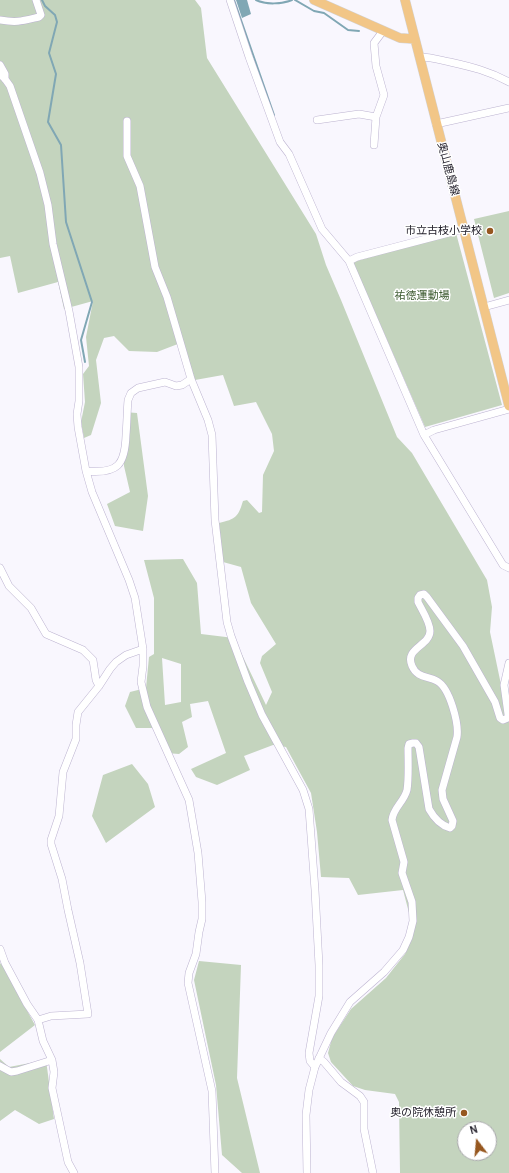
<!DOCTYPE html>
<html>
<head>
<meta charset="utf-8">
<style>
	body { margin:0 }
	#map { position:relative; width:509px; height:1173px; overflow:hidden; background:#f9f7fe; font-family:Karla,sans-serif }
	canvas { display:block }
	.north { position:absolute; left:457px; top:1121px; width:40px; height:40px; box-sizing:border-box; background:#fff; border:1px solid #a8a7ab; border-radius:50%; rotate:344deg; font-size:11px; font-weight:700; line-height:16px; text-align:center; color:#25222d }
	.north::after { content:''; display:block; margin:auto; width:14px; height:18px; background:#96571f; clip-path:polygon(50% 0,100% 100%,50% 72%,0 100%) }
</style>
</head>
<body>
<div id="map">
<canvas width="509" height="1173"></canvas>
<div class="north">N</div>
</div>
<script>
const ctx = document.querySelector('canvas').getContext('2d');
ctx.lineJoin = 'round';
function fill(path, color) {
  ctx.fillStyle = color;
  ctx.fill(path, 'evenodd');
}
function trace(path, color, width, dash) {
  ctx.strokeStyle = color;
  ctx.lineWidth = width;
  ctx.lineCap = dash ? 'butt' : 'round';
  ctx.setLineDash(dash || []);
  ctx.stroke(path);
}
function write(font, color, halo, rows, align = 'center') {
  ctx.font = font + ' Karla,"Noto Sans JP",sans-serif';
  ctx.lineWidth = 3;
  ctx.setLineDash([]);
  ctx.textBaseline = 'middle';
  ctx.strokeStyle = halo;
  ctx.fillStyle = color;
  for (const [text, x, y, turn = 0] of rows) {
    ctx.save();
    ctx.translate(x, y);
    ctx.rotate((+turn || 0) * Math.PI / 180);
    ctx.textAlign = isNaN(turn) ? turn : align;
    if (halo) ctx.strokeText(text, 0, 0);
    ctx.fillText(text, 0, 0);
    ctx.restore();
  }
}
const green = new Path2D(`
	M 0,0 L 195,0 L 201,8 L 207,58 L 316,234 L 326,265 L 341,300 L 397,437 L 412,453 L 487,580 L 492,607 L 490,632 L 504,699 L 509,705 L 509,1173 L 400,1173 L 399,1102 L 395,1094 L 365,1090 L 353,1086 L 331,1062 L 328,1053 L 332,1038 L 351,1009 L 386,978 L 405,954 L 413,928 L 403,890 L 358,895 L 349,878 L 321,877 L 317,832 L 311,793 L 286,747 L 273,745 L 244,756 L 250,770 L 217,785 L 196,777 L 191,769 L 226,753 L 208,701 L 190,704 L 192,717 L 182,722 L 188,747 L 179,754 L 166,753 L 154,728 L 136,728 L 125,706 L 130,692 L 146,688 L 149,657 L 154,654 L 154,598 L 144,560 L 183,559 L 197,583 L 201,634 L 234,638 L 266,705 L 272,692 L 260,663 L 262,656 L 276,644 L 251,603 L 241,567 L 223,562 L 219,523 C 236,519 238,517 243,501 L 247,500 L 259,513 L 262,512 L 263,475 L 274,451 L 272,434 L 256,402 L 234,406 L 223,375 L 195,380 L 183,342 L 157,352 L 129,351 L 114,336 L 104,338 L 96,360 L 101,403 L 91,435 L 84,438 L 81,422 L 85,402 L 83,374 L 89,366 L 86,337 L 93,301 L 64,309 L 58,282 L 18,293 L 10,256 L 0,258 ZM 162,658 L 181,664 L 181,702 L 165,705 ZM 465,1129 L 489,1129 L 489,1153 L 465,1153 Z
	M 509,211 L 509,293 L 494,298 L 474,219 Z
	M 456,233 L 502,405 L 425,427 L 353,262 Z
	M 124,412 L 137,413 L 148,496 L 143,531 L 115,526 L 107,504 L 130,492 L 124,466 Z
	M 132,764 L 148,784 L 155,807 L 106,843 L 92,816 L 103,775 Z
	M 199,961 L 241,965 L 237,1078 L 260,1173 L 242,1173 L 222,1155 L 216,1085 L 194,980 Z
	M 1,963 L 35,1025 L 0,1052 L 0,964 Z
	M 0,1059 L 9,1067 L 46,1060 L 54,1119 L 39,1124 L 15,1110 L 0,1121 Z`);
const water = new Path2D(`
	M 236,0 L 247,0 L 251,14 L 242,18 Z`);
const stream = new Path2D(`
	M 42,0 L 45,6 L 55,15 L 57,22 L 49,53 L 56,74 L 48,122 L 61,145 L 66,222 L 92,302 L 81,340 L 85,362
	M 234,0 L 274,115
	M 256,0 C 266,5 282,4 292,0
	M 295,0 L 314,11 L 324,13 L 348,30 L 359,31`);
const minor = new Path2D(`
	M 230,0 L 249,57 L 280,142 L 289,154 L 322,229 L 349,261 L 424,435 L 503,565 L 509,568
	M 0,20 C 17,23 22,21 39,17 L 41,15 L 36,0
	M 420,57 C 430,57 440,60 450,62 C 472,67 489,71 509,82
	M 0,65 L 5,74 L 5,79
	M 0,74 L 5,79 L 10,86 L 40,173 L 48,205 L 53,244 L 69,311 L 79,367 L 79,401 L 77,414 L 78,427 L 86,471 L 92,492 L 129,580 L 135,598 L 143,649 L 143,666 L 141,682 L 147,707 L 189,800 L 198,853 L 202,902 L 202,919 L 199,932 L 196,954 L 189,973 L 188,983 L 212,1091 L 215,1173
	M 317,120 L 359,114 L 376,117
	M 127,121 L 127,156 L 140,186 L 155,267 L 167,297 L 191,379 L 208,420 L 212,435 L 215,520 L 227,622 L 231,636 L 248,682 L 262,715 L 303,790 L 309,809 L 315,890 L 319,965 L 319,996 L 309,1053 L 310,1061 L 315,1067
	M 436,124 L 509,108
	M 374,145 L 376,117 L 384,95 L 376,66 L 374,43 L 383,31
	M 349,261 L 357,257 L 464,229
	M 484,307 L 509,300
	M 424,435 L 434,430 L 509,409
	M 86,471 C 118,474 125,465 126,435 C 127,423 127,412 128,400 L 131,393 L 138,388 L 165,382 L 176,386 L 182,385 L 191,379
	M 0,568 L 9,586 L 31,608 L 46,634 L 83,650 L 93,660 L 96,680 L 99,686
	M 0,949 L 5,963 L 27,1004 L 38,1020 L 43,1041 L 52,1060 L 54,1072 L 52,1088 L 68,1162 L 74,1173
	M 38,1020 L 51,1016 L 88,1014 L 80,963 L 68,910 L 62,879 L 51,844 L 51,840 L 59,816 L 63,772 L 76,739 L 76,725 L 78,712 L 99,686 L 110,669 L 116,662 L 126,655 L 143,649
	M 319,1058 L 324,1062 L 341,1082 L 360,1096 L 364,1102 L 364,1129 L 373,1173
	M 0,1066 L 11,1072 L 17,1071 L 52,1060
	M 307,1173 L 306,1115 L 309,1090 L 315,1067 L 331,1033 L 350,1002 L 384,972 L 403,950 L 409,937 L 413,921 L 412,902 L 402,873 L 404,862 L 392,820 C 393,808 404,802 407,790 C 409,778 408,761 408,748 L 409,744 L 413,743 L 416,743 L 419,747 L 429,809 C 434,818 440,825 450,828 L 452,826 L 453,821 L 443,799 L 442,790 L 457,737 C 459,724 450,688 437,681 C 428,676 417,678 412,666 C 404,648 430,646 430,631 C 430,622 422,610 418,602 L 418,598 L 420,595 L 424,594 L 427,597 L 463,646 L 495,702 L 500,718 L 503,720 L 508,718 L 508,714 L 504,685 L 509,663`);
const major = new Path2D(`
	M 314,0 L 400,38 L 415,39
	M 405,0 L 509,406`);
const markers = [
	[490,231,4,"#96571f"],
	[464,1113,4,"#96571f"]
];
const streetNames = [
	["奥山鹿島線",448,169,75]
];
const poiNames = [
	["市立古枝小学校",482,231],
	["奥の院休憩所",456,1113]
];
const parkNames = [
	["祐徳運動場",422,296]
];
fill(green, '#c4d4be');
fill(water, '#80a7b4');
trace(stream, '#80a7b4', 2);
trace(minor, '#bcb3d0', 8);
trace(major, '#d3d3d5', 10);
trace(minor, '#fff', 7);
trace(major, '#f2c687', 9);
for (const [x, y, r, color] of markers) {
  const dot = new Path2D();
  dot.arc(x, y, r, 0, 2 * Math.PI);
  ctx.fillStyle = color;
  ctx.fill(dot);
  trace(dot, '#fff', 1.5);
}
write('11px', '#25222d', '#fff', streetNames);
write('11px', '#25222d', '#fff', poiNames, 'right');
write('11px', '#3c5a2f', '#fff', parkNames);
</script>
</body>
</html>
